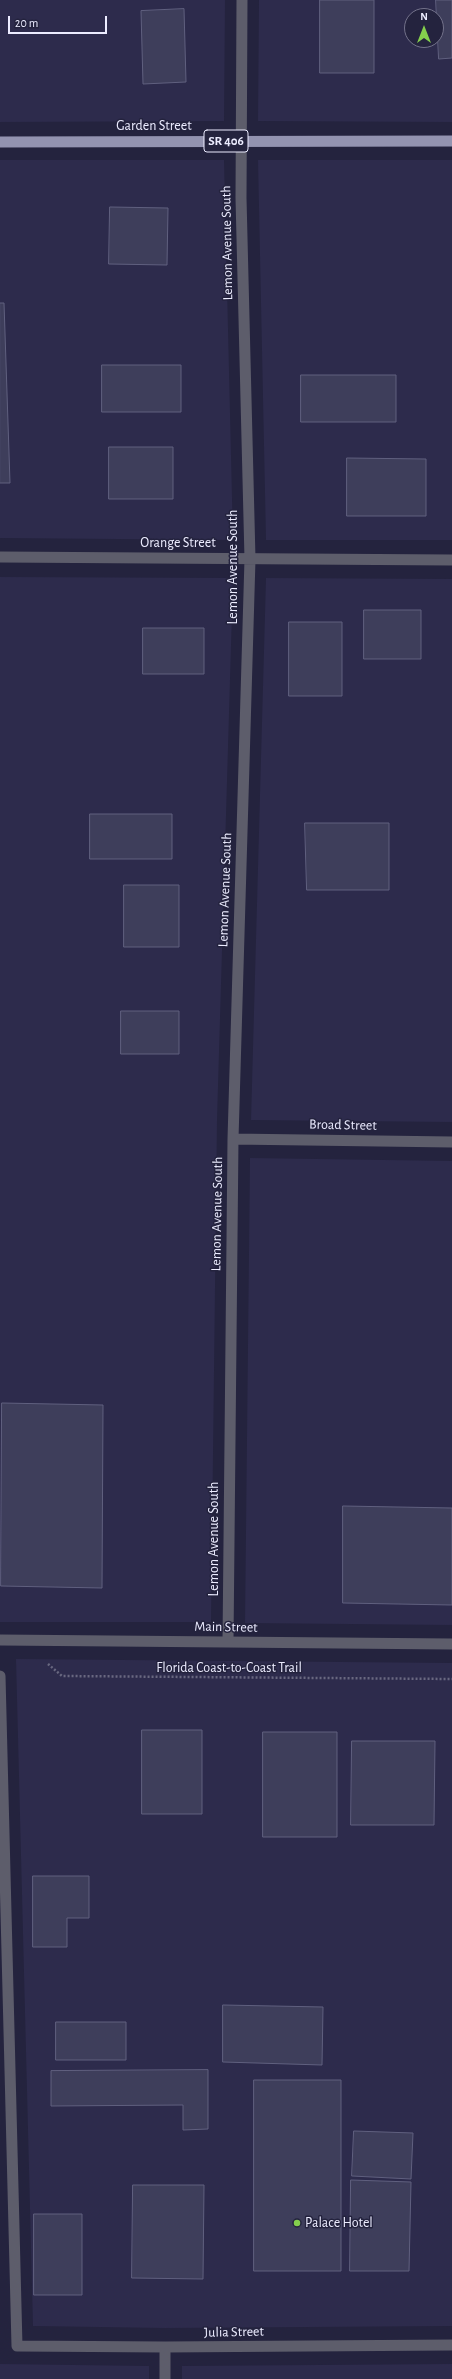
<!DOCTYPE html>
<html>
<head>
<meta charset="utf-8">
<style>
	body { margin:0 }
	#map { position:relative; width:452px; height:2379px; overflow:hidden; background:#24233e; font-family:"Alegreya Sans",sans-serif }
	canvas { display:block }
	.north { position:absolute; left:404px; top:8px; width:40px; height:40px; box-sizing:border-box; background:#24233e; border:1px solid #74738b; border-radius:50%; rotate:0deg; font-size:11px; font-weight:700; line-height:16px; text-align:center; color:#ececff }
	.north::after { content:''; display:block; margin:auto; width:14px; height:18px; background:#84cf4d; clip-path:polygon(50% 0,100% 100%,50% 72%,0 100%) }
	.scale { position:absolute; left:8px; top:16px; width:99px; height:18px; box-sizing:border-box; border:2px solid #ececff; border-top:0; padding-left:5px; font-size:12px; line-height:14px; white-space:nowrap; color:#ececff; -webkit-text-stroke:3px #24233e; paint-order:stroke }
</style>
</head>
<body>
<div id="map">
<canvas width="452" height="2379"></canvas>
<div class="north">N</div>
<div class="scale">20 m</div>
</div>
<script>
const ctx = document.querySelector('canvas').getContext('2d');
ctx.lineJoin = 'round';
function fill(path, color) {
  ctx.fillStyle = color;
  ctx.fill(path, 'evenodd');
}
function trace(path, color, width, dash) {
  ctx.strokeStyle = color;
  ctx.lineWidth = width;
  ctx.lineCap = dash ? 'butt' : 'round';
  ctx.setLineDash(dash || []);
  ctx.stroke(path);
}
function write(font, color, halo, rows, align = 'center') {
  ctx.font = font + ' "Alegreya Sans",sans-serif';
  ctx.lineWidth = 3;
  ctx.setLineDash([]);
  ctx.textBaseline = 'middle';
  ctx.strokeStyle = halo;
  ctx.fillStyle = color;
  for (const [text, x, y, turn = 0] of rows) {
    ctx.save();
    ctx.translate(x, y);
    ctx.rotate((+turn || 0) * Math.PI / 180);
    ctx.textAlign = isNaN(turn) ? turn : align;
    if (halo) ctx.strokeText(text, 0, 0);
    ctx.fillText(text, 0, 0);
    ctx.restore();
  }
}
const built = new Path2D(`
	M 0,0 L 225,0 L 224,121 L 0,122 Z
	M 259,0 L 452,0 L 452,122 L 258,121 ZM 412,16 L 436,16 L 436,40 L 412,40 Z
	M 0,160 L 224,160 L 233,540 L 0,538 Z
	M 258,160 L 452,160 L 452,540 L 266,540 Z
	M 0,577 L 233,578 L 217,1120 L 211,1622 L 0,1622 Z
	M 266,578 L 452,579 L 452,1122 L 251,1120 Z
	M 250,1158 L 452,1161 L 452,1625 L 245,1623 Z
	M 16,1659 L 452,1663 L 452,2326 L 165,2328 L 33,2326 Z
	M 0,2364 L 149,2366 L 149,2379 L 0,2379 Z
	M 452,2364 L 452,2379 L 182,2379 L 182,2366 Z`);
const building = new Path2D(`
	M 320,0 L 374,0 L 374,73 L 320,73 Z
	M 436,0 L 452,0 L 452,58 L 439,59 Z
	M 184,9 L 186,82 L 143,84 L 141,11 Z
	M 110,207 L 168,208 L 167,265 L 109,264 Z
	M 0,303 L 4,303 L 10,483 L 0,483 Z
	M 102,365 L 181,365 L 181,412 L 102,412 Z
	M 301,375 L 396,375 L 396,422 L 301,422 Z
	M 109,447 L 173,447 L 173,499 L 109,499 Z
	M 347,458 L 426,459 L 426,516 L 347,516 Z
	M 364,610 L 421,610 L 421,659 L 364,659 Z
	M 289,622 L 342,622 L 342,696 L 289,696 Z
	M 143,628 L 204,628 L 204,674 L 143,674 Z
	M 90,814 L 172,814 L 172,859 L 90,859 Z
	M 305,823 L 389,823 L 389,890 L 307,890 Z
	M 124,885 L 179,885 L 179,947 L 124,947 Z
	M 121,1011 L 179,1011 L 179,1054 L 121,1054 Z
	M 2,1403 L 103,1405 L 102,1588 L 1,1586 Z
	M 343,1506 L 452,1508 L 452,1605 L 343,1603 Z
	M 142,1730 L 202,1730 L 202,1814 L 142,1814 Z
	M 263,1732 L 337,1732 L 337,1837 L 263,1837 Z
	M 352,1741 L 435,1741 L 434,1825 L 351,1825 Z
	M 33,1876 L 89,1876 L 89,1918 L 67,1918 L 67,1947 L 33,1947 Z
	M 223,2005 L 323,2007 L 322,2065 L 223,2062 Z
	M 56,2022 L 126,2022 L 126,2060 L 56,2060 Z
	M 208,2070 L 208,2129 L 183,2130 L 183,2105 L 51,2106 L 51,2071 Z
	M 254,2080 L 341,2080 L 341,2271 L 254,2271 Z
	M 354,2131 L 413,2133 L 411,2179 L 352,2176 Z
	M 351,2180 L 411,2182 L 409,2271 L 350,2271 Z
	M 133,2185 L 204,2185 L 203,2279 L 132,2278 Z
	M 34,2214 L 82,2214 L 82,2295 L 34,2295 Z`);
const path = new Path2D(`
	M 48,1664 L 62,1676 L 452,1679`);
const minor = new Path2D(`
	M 0,557 L 452,560
	M 233,1139 L 452,1142
	M 228,1641 L 233,1139 L 250,559 L 241,198 L 242,0
	M 0,1676 L 17,2346 L 165,2347 L 452,2345
	M 165,2379 L 165,2347`);
const tertiary = new Path2D(`
	M 0,1640 L 452,1644`);
const primary = new Path2D(`
	M 0,142 L 452,141`);
const markers = [
	[297,2223,4,"#84cf4d"]
];
const shields = [
	[226,141,44]
];
const shieldNames = [
	["SR 406",226,141]
];
const streetNames = [
	["Garden Street",154,126],
	["Lemon Avenue South",227,243,-91],
	["Orange Street",178,543],
	["Lemon Avenue South",233,567,-90],
	["Lemon Avenue South",225,890,-88],
	["Broad Street",343,1125,1],
	["Lemon Avenue South",217,1214,-89],
	["Lemon Avenue South",214,1539,-90],
	["Main Street",226,1627,1],
	["Florida Coast-to-Coast Trail",229,1668],
	["Julia Street",234,2332,-1]
];
const poiNames = [
	["Palace Hotel",305,2223]
];
fill(built, '#2d2b4c');
fill(building, '#3e3e5b');
trace(building, '#60607f', 1);
trace(path, '#696880', 2.5, [2, 2]);
trace(minor, '#5d5d6b', 11);
trace(tertiary, '#5d5d6b', 11);
trace(primary, '#9393b0', 11);
for (const [x, y, r, color] of markers) {
  const dot = new Path2D();
  dot.arc(x, y, r, 0, 2 * Math.PI);
  ctx.fillStyle = color;
  ctx.fill(dot);
  trace(dot, '#24233e', 1.5);
}
for (const [x, y, w] of shields) {
  const box = new Path2D();
  box.roundRect(x - w / 2, y - 11, w, 22, 3);
  ctx.fillStyle = '#24233e';
  ctx.fill(box);
  trace(box, '#ececff', 1);
}
write('bold 13px', '#ececff', null, shieldNames);
write('14px', '#ececff', '#24233e', streetNames);
write('14px', '#ececff', '#24233e', poiNames, 'left');
</script>
</body>
</html>
